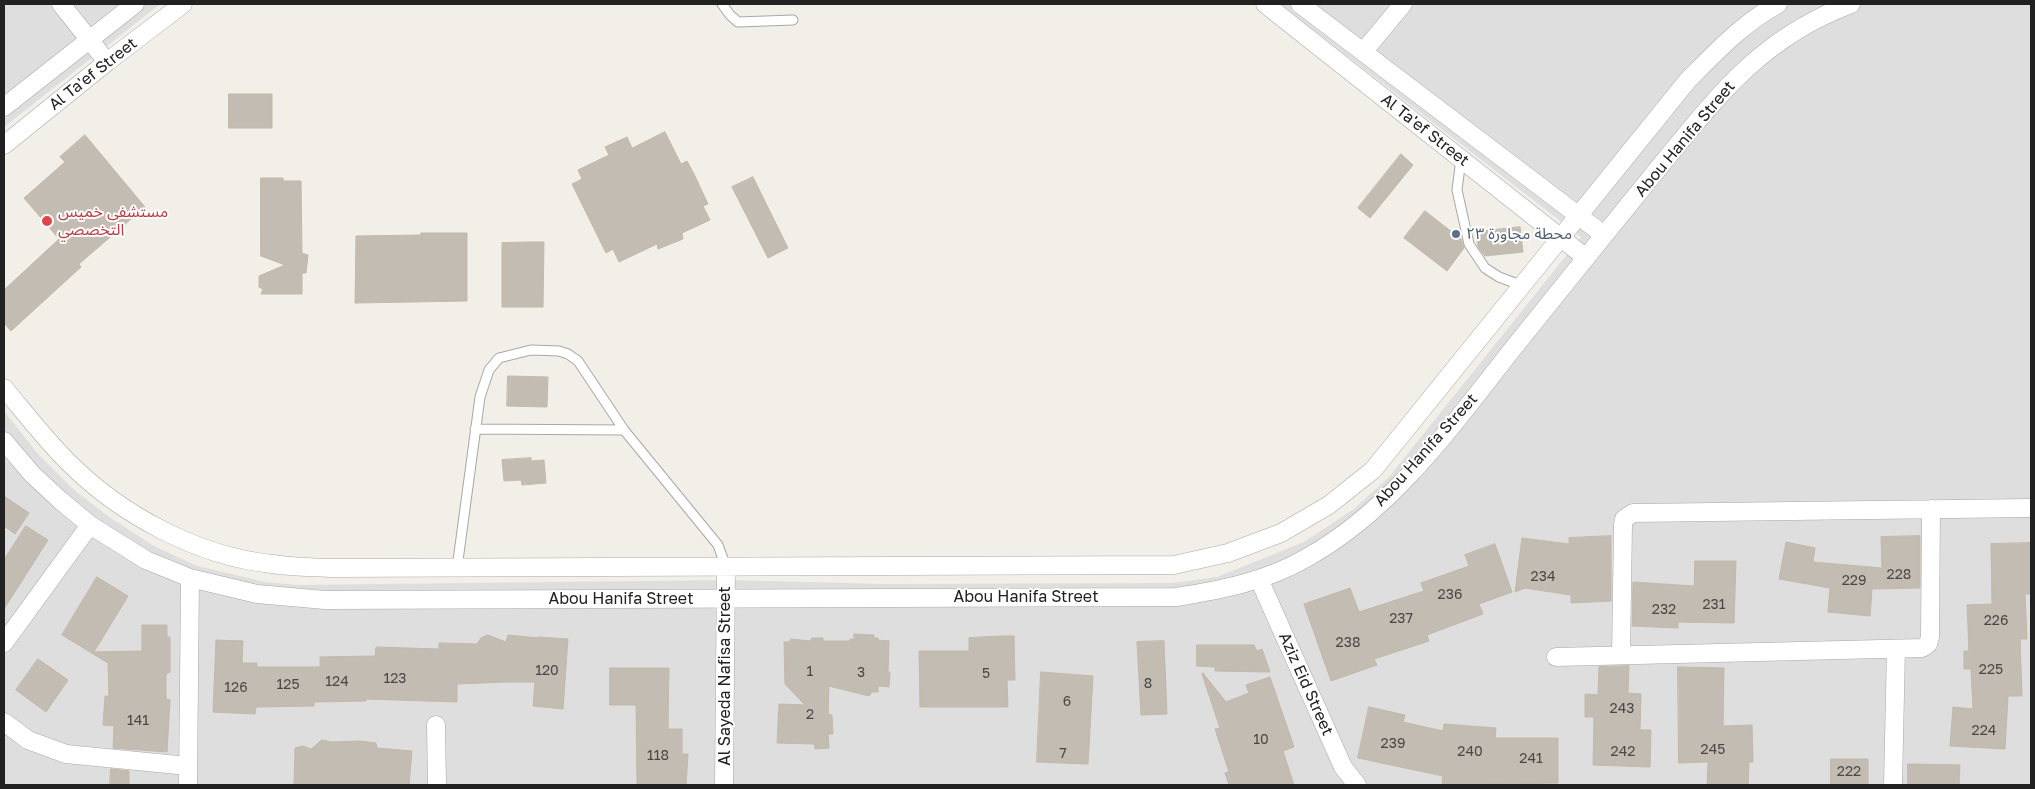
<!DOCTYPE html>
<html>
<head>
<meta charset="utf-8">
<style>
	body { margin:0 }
	#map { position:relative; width:2035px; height:789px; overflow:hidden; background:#f1efe7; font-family:"Golos Text",sans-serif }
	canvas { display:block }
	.frame { position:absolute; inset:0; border:5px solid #212121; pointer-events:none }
</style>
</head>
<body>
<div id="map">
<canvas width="2035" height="789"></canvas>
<div class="frame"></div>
</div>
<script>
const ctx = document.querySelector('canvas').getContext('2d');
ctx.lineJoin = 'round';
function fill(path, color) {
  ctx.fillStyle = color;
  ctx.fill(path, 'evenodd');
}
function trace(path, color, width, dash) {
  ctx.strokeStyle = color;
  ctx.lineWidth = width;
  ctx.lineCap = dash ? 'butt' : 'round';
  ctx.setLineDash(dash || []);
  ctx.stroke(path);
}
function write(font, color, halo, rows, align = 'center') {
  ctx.font = font + ' "Golos Text","Noto Sans Arabic",sans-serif';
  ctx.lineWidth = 4;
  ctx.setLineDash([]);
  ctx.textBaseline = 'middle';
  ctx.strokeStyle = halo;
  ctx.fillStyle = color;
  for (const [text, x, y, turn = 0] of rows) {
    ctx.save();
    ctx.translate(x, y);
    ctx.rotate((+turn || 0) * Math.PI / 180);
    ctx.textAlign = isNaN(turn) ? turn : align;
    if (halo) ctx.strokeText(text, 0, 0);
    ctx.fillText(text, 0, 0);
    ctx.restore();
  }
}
const residential = new Path2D(`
	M 4,4 L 160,4 L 4,127 Z
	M 1280,4 L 2031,4 L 2031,785 L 4,785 L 4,411 L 38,454 L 73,489 L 109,517 L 154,546 L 197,566 L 265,582 L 298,585 L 730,580 L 883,584 L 1172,583 L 1217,577 L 1304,542 L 1354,509 L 1389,477 L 1581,237 Z`);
const building = new Path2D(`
	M 229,94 L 272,94 L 272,128 L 229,128 Z
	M 665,132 L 681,164 L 687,161 L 694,174 L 708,204 L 703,206 L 710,220 L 682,233 L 683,239 L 658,249 L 657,244 L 619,262 L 613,249 L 606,253 L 572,184 L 582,179 L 578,170 L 609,155 L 605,147 L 627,137 L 632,148 Z
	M 85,135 L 145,207 L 79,264 L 81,267 L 11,331 L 4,323 L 4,290 L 59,239 L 24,198 L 65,162 L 60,157 Z
	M 1401,154 L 1413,165 L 1370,218 L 1358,208 Z
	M 753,177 L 788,248 L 768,258 L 732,187 Z
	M 261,178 L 283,178 L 283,181 L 301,181 L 302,253 L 308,255 L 306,273 L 302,273 L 302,294 L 261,294 L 263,289 L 259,287 L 259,276 L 285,265 L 261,256 Z
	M 1425,211 L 1461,239 L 1464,248 L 1447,271 L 1404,238 Z
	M 1520,227 L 1523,252 L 1485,256 L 1478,247 L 1477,232 Z
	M 421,233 L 467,233 L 467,301 L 355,303 L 356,236 L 421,235 Z
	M 529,242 L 544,242 L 543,307 L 502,307 L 502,243 Z
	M 508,376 L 548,377 L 547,407 L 507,406 Z
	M 531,458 L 531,461 L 544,460 L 546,483 L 522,485 L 521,480 L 504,481 L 502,460 Z
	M 4,496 L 29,513 L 15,534 L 4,526 Z
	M 26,526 L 48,540 L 4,609 L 4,560 Z
	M 1611,536 L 1611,601 L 1571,603 L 1571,595 L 1525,588 L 1515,592 L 1522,538 L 1569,544 L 1569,538 Z
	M 1920,536 L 1920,588 L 1872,589 L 1870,616 L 1828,612 L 1830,588 L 1779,579 L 1786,542 L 1815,548 L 1813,562 L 1882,568 L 1881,537 Z
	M 2031,543 L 2031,594 L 2025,594 L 2027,639 L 2020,639 L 2022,696 L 2008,696 L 2005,749 L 1950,746 L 1953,707 L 1973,709 L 1971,669 L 1964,669 L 1964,651 L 1969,651 L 1967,605 L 1992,604 L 1991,544 Z
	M 1495,544 L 1512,592 L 1479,604 L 1483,614 L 1427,635 L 1429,641 L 1374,659 L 1377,665 L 1331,681 L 1304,604 L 1350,588 L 1359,612 L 1424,591 L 1421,583 L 1469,566 L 1465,555 Z
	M 1695,561 L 1736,561 L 1734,623 L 1678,622 L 1678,628 L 1632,626 L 1633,582 L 1694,586 Z
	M 97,577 L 128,596 L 94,652 L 142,651 L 142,625 L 167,625 L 167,637 L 170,637 L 170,672 L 166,674 L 166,699 L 170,700 L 167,752 L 113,748 L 114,726 L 103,725 L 105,696 L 109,696 L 108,663 L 62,635 Z
	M 854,634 L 874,635 L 874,638 L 878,638 L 878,640 L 889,641 L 888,672 L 890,672 L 889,687 L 878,686 L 878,692 L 872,692 L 869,696 L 829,686 L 828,714 L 832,715 L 833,734 L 828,734 L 829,748 L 815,749 L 814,744 L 777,743 L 779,704 L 805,705 L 785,684 L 784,642 L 789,642 L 791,639 L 810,641 L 812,638 L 823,638 L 823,641 L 850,641 L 850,639 L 854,639 Z
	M 488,635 L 506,642 L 508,635 L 538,638 L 538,637 L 568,639 L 563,709 L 533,706 L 535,682 L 507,682 L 457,684 L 457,702 L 366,699 L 366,701 L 314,702 L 314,706 L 256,707 L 255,714 L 213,712 L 216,640 L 243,641 L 242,663 L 257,663 L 257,667 L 320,667 L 320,657 L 375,656 L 376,647 L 439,649 L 439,643 L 477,644 L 481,638 Z
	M 1001,636 L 1014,636 L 1015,680 L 1007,680 L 1008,707 L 920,707 L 919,651 L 969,651 L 969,638 Z
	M 1164,641 L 1167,714 L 1141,715 L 1137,642 Z
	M 1197,645 L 1254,645 L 1257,651 L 1262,649 L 1270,672 L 1215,671 L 1215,667 L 1197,666 Z
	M 38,659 L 68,680 L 46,712 L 16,690 Z
	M 1629,666 L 1628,693 L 1641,694 L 1640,730 L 1651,730 L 1650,767 L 1593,765 L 1594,717 L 1585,717 L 1585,694 L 1598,695 L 1599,667 Z
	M 1678,667 L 1724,668 L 1723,726 L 1752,725 L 1753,762 L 1749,762 L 1748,785 L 1707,785 L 1708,762 L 1679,763 Z
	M 610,668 L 669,668 L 668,729 L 682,729 L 682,754 L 688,754 L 686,785 L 637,785 L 636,705 L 610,705 Z
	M 1041,672 L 1093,676 L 1088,764 L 1037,762 Z
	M 1203,673 L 1226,702 L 1249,693 L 1246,685 L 1270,677 L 1294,747 L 1283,751 L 1294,785 L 1229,785 L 1225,773 L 1229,772 L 1215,729 L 1220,728 L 1202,674 Z
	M 1369,707 L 1405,715 L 1403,722 L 1443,731 L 1444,724 L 1496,728 L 1495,738 L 1558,738 L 1558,783 L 1442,785 L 1443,776 L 1358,758 Z
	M 322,740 L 331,742 L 360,741 L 376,743 L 377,748 L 412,751 L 409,785 L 294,785 L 295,748 L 303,746 L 311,749 Z
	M 1831,759 L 1868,759 L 1868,785 L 1831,785 Z
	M 1908,764 L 1960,765 L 1959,785 L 1908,785 Z
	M 111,769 L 129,771 L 129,785 L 110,785 Z`);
const lane = new Path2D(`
	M 722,4 L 730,15 L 738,22 L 793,20
	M 1461,159 L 1457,190 L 1469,244 L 1485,268 L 1499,277 L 1523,286
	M 475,429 L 624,430
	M 457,568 L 480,397 L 489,370 L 499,358 L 531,350 L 559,351 L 568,354 L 578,361 L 624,430 L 718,545 L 726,567`);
const street = new Path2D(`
	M 61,4 L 107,62
	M 1265,4 L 1585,257
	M 1300,4 L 1604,235
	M 1363,52 L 1403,4
	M 4,107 L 135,4
	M 4,145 L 107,62 L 183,4
	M 4,388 C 25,413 45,439 68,462 C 121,515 197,556 272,564 C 291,567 310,567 329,568 L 1174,565 L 1228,553 L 1281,533 L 1329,505 L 1373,470 L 1688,80 C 1716,52 1743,23 1778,4
	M 4,441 L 32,474 L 60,500 L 90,525 L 146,560 L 190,578 L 257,594 L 325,600 L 1176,597 C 1222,590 1267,581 1308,557 C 1393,509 1452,426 1511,351 C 1560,290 1608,230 1657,170 C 1716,98 1760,38 1851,4
	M 1259,579 L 1343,767 L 1357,785
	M 4,643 L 90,525
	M 1621,655 L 1623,525 L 1624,519 L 1633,513 L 2031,508
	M 1556,657 L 1922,648 L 1928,644 L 1930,637 L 1931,509
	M 4,722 L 28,740 L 66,754 L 188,766
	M 436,725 L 437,785
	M 188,785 L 190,578
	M 724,785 L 726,567
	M 1893,785 L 1896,649`);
const markers = [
	[47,221,6,"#e0444e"],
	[1456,234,5,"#5c6f8a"]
];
const numberNames = [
	["228",1899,575],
	["234",1543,577],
	["229",1854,581],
	["236",1450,595],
	["231",1714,605],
	["232",1664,610],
	["237",1401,619],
	["226",1996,621],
	["238",1348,643],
	["225",1991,670],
	["120",547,671],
	["1",810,672],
	["3",861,673],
	["5",986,674],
	["123",395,679],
	["124",337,682],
	["8",1148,684],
	["125",288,685],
	["126",236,688],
	["6",1067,702],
	["243",1622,709],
	["2",810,715],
	["141",138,721],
	["224",1984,731],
	["10",1261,740],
	["239",1393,744],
	["245",1713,750],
	["240",1470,752],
	["242",1623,752],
	["7",1063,754],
	["118",658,756],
	["241",1531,759],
	["222",1849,772]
];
const streetNames = [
	["Al Ta'ef Street",93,74,-38],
	["Al Ta'ef Street",1425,130,38],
	["Abou Hanifa Street",1685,139,-50],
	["Abou Hanifa Street",1426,450,-48],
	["Abou Hanifa Street",1026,597],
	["Abou Hanifa Street",621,599],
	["Al Sayeda Nafisa Street",725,676,-90],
	["Aziz Eid Street",1306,684,66]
];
const healthNames = [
	["مستشفى خميس",58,212],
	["التخصصي",58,230]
];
const serviceNames = [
	["محطة مجاورة ٢٣",1466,234]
];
fill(residential, '#dfdede');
fill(building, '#c2bcb3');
trace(building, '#c3b8a9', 1);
trace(lane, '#a8a8a8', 11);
trace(street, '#a8a8a8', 19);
trace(lane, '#fff', 9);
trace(street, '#fff', 18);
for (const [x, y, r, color] of markers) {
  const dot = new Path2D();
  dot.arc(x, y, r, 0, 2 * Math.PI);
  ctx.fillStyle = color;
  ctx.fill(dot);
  trace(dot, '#fff', 2);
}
write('14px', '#494846', null, numberNames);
write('16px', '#212121', '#fff', streetNames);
write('16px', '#be3a42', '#fff', healthNames, 'left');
write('16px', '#4e5e75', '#fff', serviceNames, 'left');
</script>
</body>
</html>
